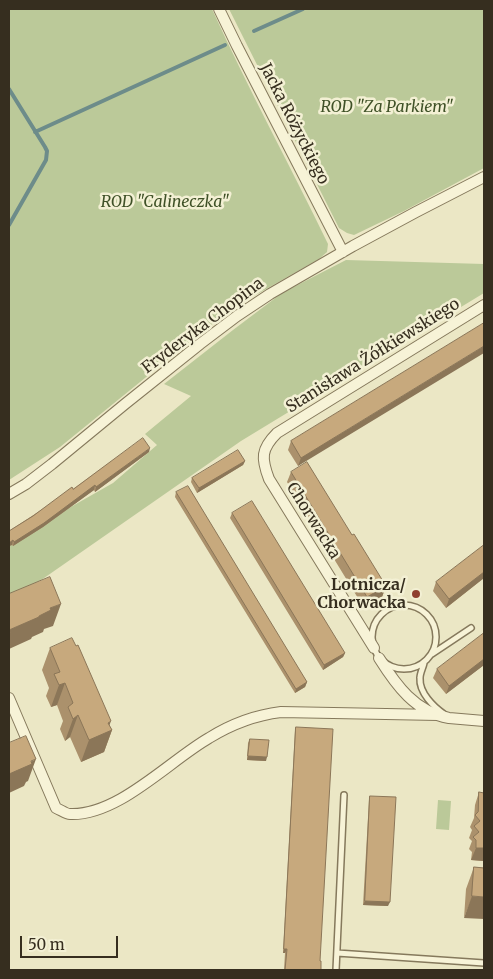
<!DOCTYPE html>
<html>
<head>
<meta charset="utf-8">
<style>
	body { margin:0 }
	#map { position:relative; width:493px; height:979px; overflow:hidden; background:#ebe7c5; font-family:Merriweather,serif }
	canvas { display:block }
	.frame { position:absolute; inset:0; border:10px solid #362e1f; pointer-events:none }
	.scale { position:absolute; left:20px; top:936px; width:98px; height:22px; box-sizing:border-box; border:2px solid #362e1f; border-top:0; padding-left:6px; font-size:15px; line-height:18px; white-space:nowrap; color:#362e1f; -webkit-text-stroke:4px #f3f0d4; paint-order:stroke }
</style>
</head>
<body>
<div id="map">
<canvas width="493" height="979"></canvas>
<div class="frame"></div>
<div class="scale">50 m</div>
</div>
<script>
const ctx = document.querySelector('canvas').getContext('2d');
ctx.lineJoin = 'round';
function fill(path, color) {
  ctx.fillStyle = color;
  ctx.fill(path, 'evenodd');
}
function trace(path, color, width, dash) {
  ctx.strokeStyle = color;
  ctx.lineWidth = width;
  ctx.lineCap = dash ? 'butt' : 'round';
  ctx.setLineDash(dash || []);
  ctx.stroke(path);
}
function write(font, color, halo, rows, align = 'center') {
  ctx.font = font + ' Merriweather,serif';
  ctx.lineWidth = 5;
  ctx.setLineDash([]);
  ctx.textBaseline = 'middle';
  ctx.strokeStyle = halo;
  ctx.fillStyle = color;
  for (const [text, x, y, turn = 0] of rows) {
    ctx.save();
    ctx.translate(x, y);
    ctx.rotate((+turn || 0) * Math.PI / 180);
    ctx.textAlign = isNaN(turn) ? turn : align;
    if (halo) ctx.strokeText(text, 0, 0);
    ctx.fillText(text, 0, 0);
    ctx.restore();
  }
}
const green = new Path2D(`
	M 9,9 L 212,9 C 248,89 290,165 328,244 L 327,252 L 319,259 L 252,297 L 215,322 L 177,352 L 60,447 L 9,480 Z
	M 229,9 L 484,9 L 484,168 L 404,211 L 354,235 L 347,233 L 339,228 Z
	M 346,260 L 484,264 L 484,293 L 241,441 L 34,585 L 9,598 L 9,542 L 113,483 L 157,445 L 145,434 L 191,396 L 164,384 L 233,330 L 282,293 Z
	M 438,800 L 451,801 L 449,830 L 436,829 Z`);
const stream = new Path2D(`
	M 254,31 L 303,9
	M 9,89 L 45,147 L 47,151 L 46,160 L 9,225
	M 35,132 L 225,45`);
const service = new Path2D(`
	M372 637a32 32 0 1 1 64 0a32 32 0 1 1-64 0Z
	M 432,654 L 471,628
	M 424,663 C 423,668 420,673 420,678 C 419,693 434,707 444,714
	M 337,953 L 484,963
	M 336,970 L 344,795`);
const minor = new Path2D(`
	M 219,9 L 237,46 L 343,252
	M 9,494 L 26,484 L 52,464 L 125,404 L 200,344 L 237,316 L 270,294 L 353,246 L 416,212 L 484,177
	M 374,648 L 269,479 C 261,458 261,449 277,433 L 484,305
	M 379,658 C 396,685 415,712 449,718 C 460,719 472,720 484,721
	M 9,698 L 56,808 C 61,810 66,814 70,814 C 118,816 169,761 209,738 C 230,725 256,715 281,712 L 438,715`);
const wall = new Path2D(`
	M 484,323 L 298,466 L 288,450 L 291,441 Z
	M 149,452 L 95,492 L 94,490 L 43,527 L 13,546 L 12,545 L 9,546 L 9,531 L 73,489 Z
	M 245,461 L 243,465 L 197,493 L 191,482 L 192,478 Z
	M 291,472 L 352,535 L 386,586 L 382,597 L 364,608 L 287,482 Z
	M 176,492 L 307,682 L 305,687 L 295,693 L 175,497 Z
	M 232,513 L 345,653 L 343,657 L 323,670 L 230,518 Z
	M 484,545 L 484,578 L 446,608 L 433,591 L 436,582 Z
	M 484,633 L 484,665 L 446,694 L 433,678 L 437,669 Z
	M 50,648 L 109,725 L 112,730 L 104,752 L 81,762 L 70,737 L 65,741 L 60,729 L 63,721 L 57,705 L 51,707 L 46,696 L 49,688 L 42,670 Z
	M 296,727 L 320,961 L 321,970 L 284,970 L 285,953 L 283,953 L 295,731 Z
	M 250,739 L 266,761 L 247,760 L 248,743 Z
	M 479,792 L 484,861 L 471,860 L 472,852 L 469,849 L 472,841 L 469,838 L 472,830 L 470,827 L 474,818 L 475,805 Z
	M 370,796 L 388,906 L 363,905 L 369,800 Z
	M 474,867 L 484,868 L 464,918 L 466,889 Z`);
const shadedWall = new Path2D(`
	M 484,346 L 484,353 L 298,466 L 301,458 Z
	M 150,448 L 149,452 L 95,492 L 96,487 Z
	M 245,461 L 243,465 L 197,493 L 199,488 Z
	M 95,485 L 94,490 L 43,527 L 13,546 L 14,542 Z
	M 13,540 L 12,545 L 9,546 L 9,543 Z
	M 484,572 L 484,578 L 446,608 L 449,599 Z
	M 386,586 L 382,597 L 364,608 L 367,597 Z
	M 61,604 L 53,626 L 44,629 L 43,632 L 32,637 L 31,639 L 9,649 L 9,630 L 39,616 L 50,608 Z
	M 345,653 L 343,657 L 323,670 L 324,665 Z
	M 484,659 L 484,665 L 446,694 L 449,686 Z
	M 307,682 L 305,687 L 295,693 L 296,689 Z
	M 65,683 L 57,705 L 51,707 L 59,685 Z
	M 78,715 L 70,737 L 65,741 L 73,719 Z
	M 111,721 L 107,732 L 112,730 L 104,752 L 81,762 L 89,740 L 108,723 Z
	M 248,756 L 267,757 L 266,761 L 247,760 Z
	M 36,759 L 28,781 L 26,782 L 24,786 L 9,793 L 9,774 Z
	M 476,848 L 484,848 L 484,861 L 471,860 Z
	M 472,896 L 484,897 L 484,919 L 464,918 Z
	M 365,901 L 390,902 L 388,906 L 363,905 Z
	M 284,949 L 287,949 L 285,953 L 283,953 Z`);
const building = new Path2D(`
	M 484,323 L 484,346 L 301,458 L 291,441 Z
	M 143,438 L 150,448 L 96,487 L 95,485 L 44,523 L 14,542 L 13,540 L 9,543 L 9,531 L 33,516 L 72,487 L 73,489 Z
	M 238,450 L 245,461 L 199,488 L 192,478 Z
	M 307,462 L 352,535 L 354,534 L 386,586 L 367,597 L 291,472 Z
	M 188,486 L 307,682 L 296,689 L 176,492 Z
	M 252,501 L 345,653 L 324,665 L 232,513 Z
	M 484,545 L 484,572 L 449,599 L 436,582 Z
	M 50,577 L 61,604 L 50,608 L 51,610 L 39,616 L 39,617 L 9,630 L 11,632 L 9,633 L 9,594 Z
	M 484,633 L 484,659 L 449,686 L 437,669 Z
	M 72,638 L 76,646 L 78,645 L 111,721 L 108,723 L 112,730 L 89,740 L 78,715 L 73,719 L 68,707 L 73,703 L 65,683 L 59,685 L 54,674 L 60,672 L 50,648 Z
	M 296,727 L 333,729 L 320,961 L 321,961 L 321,970 L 285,970 L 287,949 L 284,949 Z
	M 26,736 L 36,759 L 31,761 L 32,764 L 9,774 L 9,743 Z
	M 250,739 L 269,740 L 267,757 L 248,756 Z
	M 479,792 L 484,793 L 484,848 L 476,848 L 476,840 L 473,837 L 479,832 L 474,826 L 480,821 L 475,815 L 478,812 Z
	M 370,796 L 396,797 L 390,902 L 365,901 Z
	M 474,867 L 484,868 L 484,897 L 472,896 Z`);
const markers = [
	[416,594,5,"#904030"]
];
const parkNames = [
	["ROD \"Za Parkiem\"",387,107],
	["ROD \"Calineczka\"",165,202]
];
const streetNames = [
	["Jacka Różyckiego",294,124,63],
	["Fryderyka Chopina",203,326,-37],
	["Stanisława Żółkiewskiego",373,356,-32],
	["Chorwacka",313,521,58]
];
const poiNames = [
	["Lotnicza/",406,585],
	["Chorwacka",406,603]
];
fill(green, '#bbc999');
trace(stream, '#6d8c8a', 4);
trace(service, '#85795c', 8);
trace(minor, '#85795c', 12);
trace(service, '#f7f3d7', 5);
trace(minor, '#f7f3d7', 10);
fill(wall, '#ab916c');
fill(shadedWall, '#8b7658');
fill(building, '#c7a97d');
trace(building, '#8b7658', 1);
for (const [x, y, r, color] of markers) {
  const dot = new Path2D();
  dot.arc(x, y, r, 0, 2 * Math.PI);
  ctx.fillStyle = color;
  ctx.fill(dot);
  trace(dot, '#f3f0d4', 2);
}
write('italic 16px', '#3f5127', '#f3f0d4', parkNames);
write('16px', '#362e1f', '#f3f0d4', streetNames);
write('bold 16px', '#362e1f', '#f3f0d4', poiNames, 'right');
</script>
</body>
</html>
